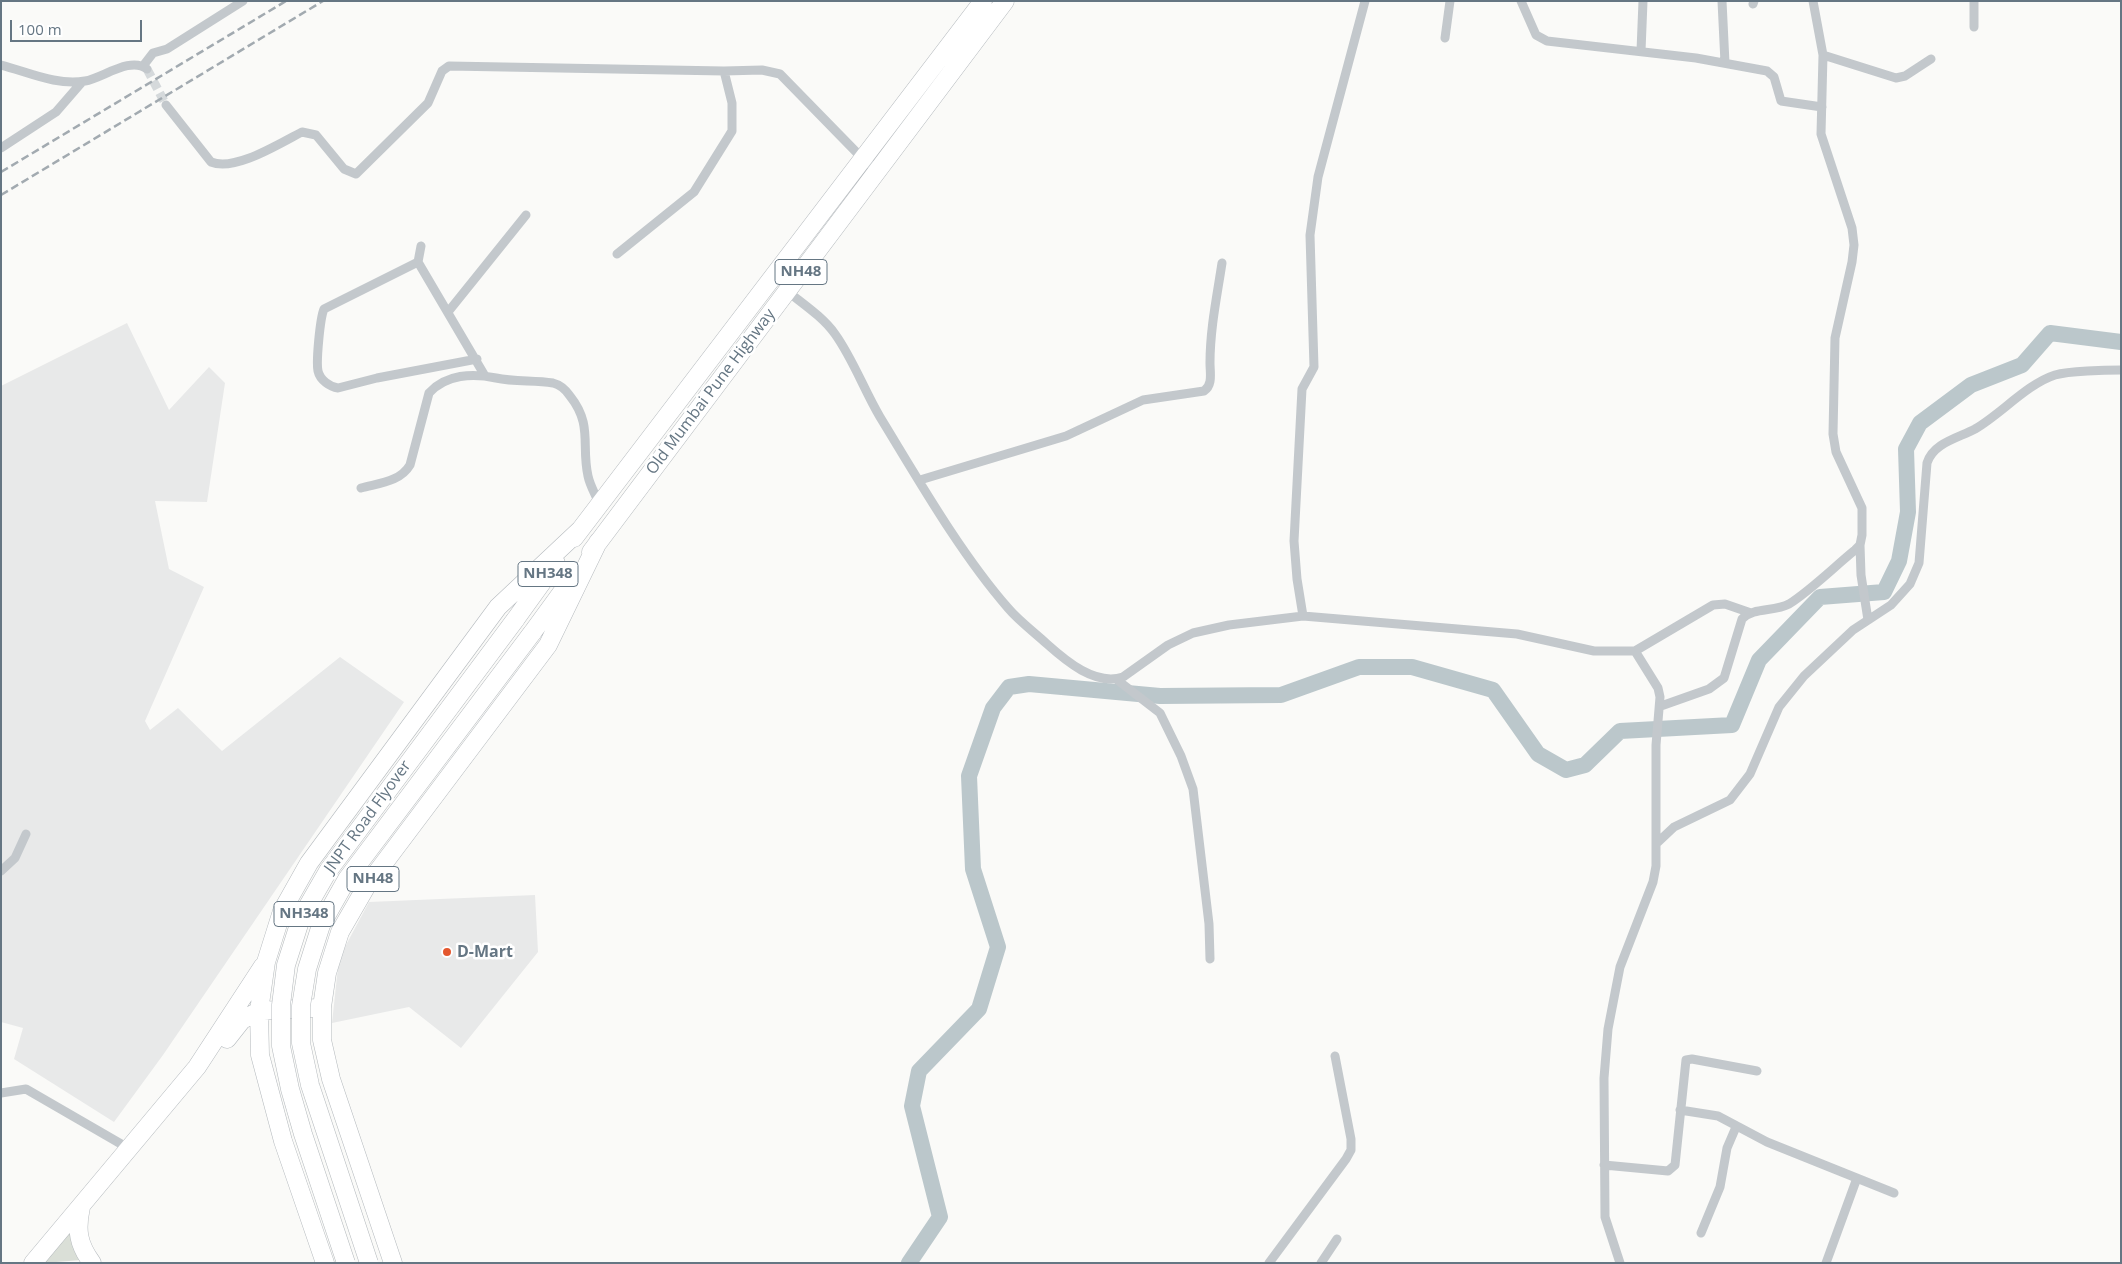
<!DOCTYPE html>
<html>
<head>
<meta charset="utf-8">
<style>
	body { margin:0 }
	#map { position:relative; width:2122px; height:1264px; overflow:hidden; background:#fafaf8; font-family:"Open Sans",sans-serif }
	canvas { display:block }
	.frame { position:absolute; inset:0; border:2px solid #657683; pointer-events:none }
	.scale { position:absolute; left:10px; top:20px; width:132px; height:22px; box-sizing:border-box; border:2px solid #657683; border-top:0; padding-left:6px; font-size:15px; line-height:18px; white-space:nowrap; color:#657683; -webkit-text-stroke:4px #fff; paint-order:stroke }
</style>
</head>
<body>
<div id="map">
<canvas width="2122" height="1264"></canvas>
<div class="frame"></div>
<div class="scale">100 m</div>
</div>
<script>
const ctx = document.querySelector('canvas').getContext('2d');
ctx.lineJoin = 'round';
function fill(path, color) {
  ctx.fillStyle = color;
  ctx.fill(path, 'evenodd');
}
function trace(path, color, width, dash) {
  ctx.strokeStyle = color;
  ctx.lineWidth = width;
  ctx.lineCap = dash ? 'butt' : 'round';
  ctx.setLineDash(dash || []);
  ctx.stroke(path);
}
function write(font, color, halo, rows, align = 'center') {
  ctx.font = font + ' "Open Sans",sans-serif';
  ctx.lineWidth = 5;
  ctx.setLineDash([]);
  ctx.textBaseline = 'middle';
  ctx.strokeStyle = halo;
  ctx.fillStyle = color;
  for (const [text, x, y, turn = 0] of rows) {
    ctx.save();
    ctx.translate(x, y);
    ctx.rotate((+turn || 0) * Math.PI / 180);
    ctx.textAlign = isNaN(turn) ? turn : align;
    if (halo) ctx.strokeText(text, 0, 0);
    ctx.fillText(text, 0, 0);
    ctx.restore();
  }
}
const built = new Path2D(`
	M 127,323 L 169,410 L 209,367 L 225,383 L 207,502 L 155,501 L 169,569 L 204,587 L 145,721 L 150,730 L 178,708 L 222,751 L 340,657 L 404,702 L 163,1055 L 114,1122 L 14,1059 L 23,1028 L 1,1022 L 1,386 Z
	M 535,895 L 538,952 L 461,1048 L 409,1007 L 332,1023 L 339,958 L 369,902 Z`);
const green = new Path2D(`
	M 71,1229 L 82,1260 L 43,1263 Z`);
const river = new Path2D(`
	M 909,1263 L 940,1217 L 912,1106 L 919,1071 L 979,1009 L 998,947 L 973,869 L 969,776 L 993,708 L 1009,687 L 1029,684 L 1160,696 L 1281,695 L 1359,667 L 1412,667 L 1493,690 L 1538,754 L 1566,770 L 1585,765 L 1620,731 L 1732,725 L 1759,660 L 1820,597 L 1884,592 L 1899,561 L 1908,512 L 1906,449 L 1920,423 L 1971,385 L 2022,365 L 2050,333 L 2121,342`);
const streetTunnel = new Path2D(`
	M 147,69 L 166,105`);
const street = new Path2D(`
	M 1521,1 L 1536,35 L 1547,41 L 1696,58 L 1767,71 L 1774,77 L 1781,101 L 1822,107
	M 1722,1 L 1725,63
	M 1974,1 L 1974,27
	M 1753,4 L 1754,1
	M 1445,38 L 1450,1
	M 1641,51 L 1643,1
	M 1823,55 L 1896,78 L 1905,76 L 1931,59
	M 1,65 C 28,72 57,86 85,81 C 103,78 130,56 147,69
	M 143,66 L 153,53 L 167,49 L 243,1
	M 166,105 L 211,162 C 235,172 280,143 302,132 L 316,135 L 344,169 L 356,174 L 428,103 L 442,71 L 449,66 L 724,71 L 762,70 L 780,74 L 863,159 L 878,170
	M 1,148 L 56,112 L 82,82
	M 421,246 L 418,262 L 485,376
	M 617,254 L 694,192 L 732,131 L 732,103 L 724,71
	M 418,262 L 324,309 C 320,318 316,362 318,371 C 320,380 330,387 338,388 L 377,378 L 477,359
	M 787,291 C 803,304 823,317 835,334 C 853,359 864,390 880,417 C 918,479 960,553 1008,608 C 1019,621 1034,632 1047,644 C 1066,661 1095,686 1123,677 L 1168,645 L 1193,633 L 1229,625 L 1303,616 L 1517,634 L 1594,651 L 1635,651 L 1658,688 L 1660,697 L 1656,745 L 1656,866 L 1653,882 L 1620,967 L 1608,1029 L 1604,1078 L 1605,1217 L 1620,1263
	M 448,312 L 526,215
	M 920,480 L 1066,436 L 1143,400 L 1204,391 C 1213,385 1210,373 1210,363 C 1210,329 1217,296 1222,263
	M 361,488 C 379,483 400,482 410,465 L 429,393 C 446,374 473,373 496,378 C 515,382 534,380 553,383 C 561,385 566,390 570,396 C 593,425 581,445 588,476 C 590,486 596,495 599,504
	M 1860,545 L 1861,575 L 1868,620
	M 1303,616 L 1297,579 L 1294,541 L 1302,389 L 1314,367 L 1310,235 L 1318,177 L 1365,1
	M 1635,651 L 1713,605 L 1725,604 L 1751,613
	M 1116,679 L 1160,713 L 1181,756 L 1193,789 L 1209,924 L 1210,959
	M 1661,706 L 1709,689 L 1724,678 L 1742,619 C 1753,607 1774,612 1789,604 C 1811,590 1834,567 1855,550 L 1860,545 L 1862,535 L 1862,508 L 1836,452 L 1833,434 L 1835,338 L 1852,262 L 1854,245 L 1852,228 L 1821,134 L 1823,55 L 1813,1
	M 1657,843 L 1674,827 L 1730,800 L 1750,774 L 1779,707 L 1804,676 L 1853,630 L 1891,605 L 1910,584 L 1919,563 L 1927,463 C 1933,443 1958,438 1975,429 C 2001,414 2027,384 2055,375 C 2069,371 2105,370 2121,370
	M 1,871 L 15,858 L 26,834
	M 1,1093 L 26,1089 L 128,1148
	M 1680,1110 L 1718,1116 L 1767,1142 L 1894,1193
	M 1604,1165 L 1668,1171 L 1675,1165 L 1686,1060 L 1692,1059 L 1757,1071
	M 1701,1233 L 1720,1187 L 1727,1148 L 1736,1127
	M 1269,1263 L 1346,1159 L 1351,1150 L 1351,1139 L 1335,1056
	M 1321,1263 L 1337,1239
	M 1826,1263 L 1857,1178`);
const highway = new Path2D(`
	M 574,538 L 983,1
	M 591,552 L 1005,1
	M 515,620 L 556,563
	M 532,633 L 570,581
	M 227,1039 L 242,1020 L 259,1011 L 315,1008
	M 81,1207 C 76,1230 78,1244 92,1263
	M 33,1263 L 197,1067 L 263,966
	M 325,1263 L 283,1141 L 260,1055 L 259,1011 L 266,962 L 282,911 L 309,863 L 498,607 L 581,529
	M 393,1263 L 331,1079 L 322,1040 L 322,1007 L 327,973 L 340,932 L 366,887 L 548,645 L 598,542`);
const rail = new Path2D(`
	M 1,172 L 286,1
	M 1,195 L 323,1`);
const highwayBridge = new Path2D(`
	M 346,1263 L 303,1134 L 290,1089 L 281,1046 L 281,1005 L 286,965 L 301,918 L 328,871 L 515,620
	M 369,1263 L 310,1085 L 301,1043 L 301,1006 L 307,969 L 321,925 L 347,879 L 532,633`);
const markers = [
	[447,952,5,"#e4572e"]
];
const shields = [
	[801,272,52],
	[548,574,60],
	[373,879,52],
	[304,914,60]
];
const shieldNames = [
	["NH48",801,272],
	["NH348",548,574],
	["NH48",373,879],
	["NH348",304,914]
];
const streetNames = [
	["Old Mumbai Pune Highway",711,392,-53],
	["JNPT Road Flyover",368,817,-54]
];
const poiNames = [
	["D-Mart",457,952]
];
fill(built, '#e8e9e9');
fill(green, '#dadfd7');
trace(river, '#bbc7cb', 16);
trace(streetTunnel, '#d5d9db', 9, [9, 4.5]);
trace(highway, '#b4b9bd', 19);
trace(street, '#c3c8cc', 9);
trace(highway, '#fff', 18);
trace(rail, '#a2aab0', 2.5, [8, 4]);
trace(highwayBridge, '#b4b9bd', 19, []);
trace(highwayBridge, '#fff', 18);
for (const [x, y, r, color] of markers) {
  const dot = new Path2D();
  dot.arc(x, y, r, 0, 2 * Math.PI);
  ctx.fillStyle = color;
  ctx.fill(dot);
  trace(dot, '#fff', 2);
}
for (const [x, y, w] of shields) {
  const box = new Path2D();
  box.roundRect(x - w / 2, y - 12.5, w, 25, 4);
  ctx.fillStyle = '#fff';
  ctx.fill(box);
  trace(box, '#657683', 1);
}
write('bold 15px', '#657683', null, shieldNames);
write('16px', '#657683', '#fff', streetNames);
write('bold 16px', '#657683', '#fff', poiNames, 'left');
</script>
</body>
</html>
